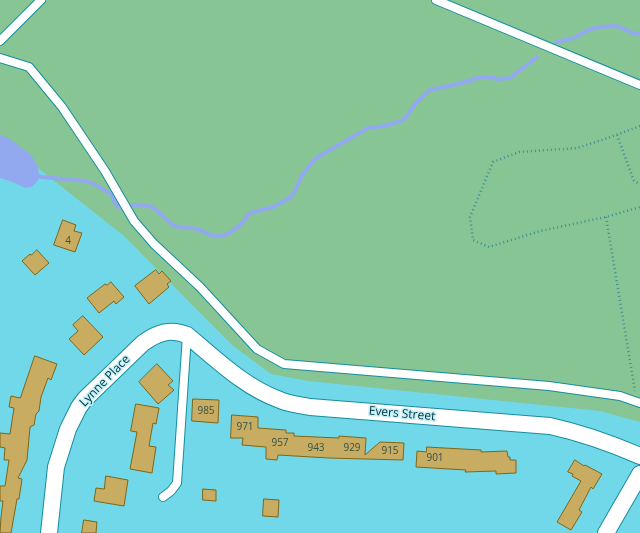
<!DOCTYPE html>
<html>
<head>
<meta charset="utf-8">
<style>
	body { margin:0 }
	canvas { display:block; background:#71d8ea }
</style>
</head>
<body>
<canvas width="640" height="533"></canvas>
<script>
const ctx = document.querySelector('canvas').getContext('2d');
ctx.lineJoin = 'round';
function fill(path, color) {
  ctx.fillStyle = color;
  ctx.fill(path, 'evenodd');
}
function trace(path, color, width, dash) {
  ctx.strokeStyle = color;
  ctx.lineWidth = width;
  ctx.lineCap = dash ? 'butt' : 'round';
  ctx.setLineDash(dash || []);
  ctx.stroke(path);
}
function write(font, color, halo, rows, align = 'center') {
  ctx.font = font + ' "Open Sans",sans-serif';
  ctx.lineWidth = 3;
  ctx.setLineDash([]);
  ctx.textBaseline = 'middle';
  ctx.strokeStyle = halo;
  ctx.fillStyle = color;
  for (const [text, x, y, turn = 0] of rows) {
    ctx.save();
    ctx.translate(x, y);
    ctx.rotate((+turn || 0) * Math.PI / 180);
    ctx.textAlign = isNaN(turn) ? turn : align;
    if (halo) ctx.strokeText(text, 0, 0);
    ctx.fillText(text, 0, 0);
    ctx.restore();
  }
}
const green = new Path2D(`
	M 0,0 L 640,0 L 640,422 L 600,411 L 308,381 L 271,374 L 232,345 L 124,236 L 0,138 Z`);
const water = new Path2D(`
	M 0,135 C 9,137 15,143 22,148 C 25,150 28,152 30,154 C 35,159 40,170 39,178 C 38,181 34,185 31,187 L 25,188 L 15,183 L 0,178 Z`);
const stream = new Path2D(`
	M 556,42 L 574,38 L 586,31 L 598,27 L 617,26 L 635,34 L 640,33
	M 35,175 L 41,177 L 86,181 L 94,184 L 106,191 L 112,196 L 116,205 L 119,207 C 127,206 141,203 149,206 C 159,209 165,220 173,225 C 180,229 190,227 197,229 C 202,230 206,234 211,235 C 228,240 241,225 250,213 L 273,207 L 291,197 L 296,189 L 302,175 L 316,158 L 368,128 L 384,126 L 404,120 L 416,103 L 430,90 L 458,84 L 481,77 L 487,77 L 498,79 L 510,78 L 537,57`);
const building = new Path2D(`
	M 63,220 L 76,225 L 74,231 L 82,233 L 75,252 L 54,245 Z
	M 37,250 L 49,263 L 35,275 L 22,261 L 30,254 L 31,255 Z
	M 156,270 L 159,274 L 162,271 L 171,281 L 167,284 L 169,287 L 149,304 L 135,286 Z
	M 111,282 L 124,297 L 116,304 L 114,301 L 99,313 L 87,298 L 105,284 L 107,285 Z
	M 83,316 L 103,337 L 84,355 L 69,339 L 78,331 L 73,325 Z
	M 35,356 L 57,364 L 51,380 L 48,378 L 41,397 L 39,411 L 36,414 L 34,425 L 30,427 L 27,460 L 18,478 L 22,479 L 21,486 L 19,499 L 17,499 L 11,533 L 0,533 L 1,517 L 3,501 L 0,501 L 0,486 L 5,486 L 9,460 L 4,460 L 5,448 L 0,447 L 0,433 L 10,434 L 14,408 L 9,407 L 11,396 L 20,398 Z
	M 157,364 L 173,381 L 168,385 L 174,390 L 158,404 L 139,382 Z
	M 193,399 L 219,400 L 218,423 L 192,421 Z
	M 136,404 L 159,408 L 156,424 L 153,423 L 149,446 L 156,447 L 152,473 L 130,469 L 137,432 L 131,431 Z
	M 232,415 L 258,417 L 258,428 L 286,430 L 286,433 L 294,433 L 294,436 L 339,438 L 339,436 L 366,438 L 365,455 L 380,442 L 404,443 L 403,460 L 329,458 L 278,455 L 277,460 L 266,459 L 266,447 L 242,445 L 243,438 L 231,438 Z
	M 427,447 L 444,448 L 481,450 L 481,452 L 507,451 L 508,457 L 510,457 L 510,460 L 516,460 L 516,473 L 496,474 L 496,471 L 465,472 L 466,470 L 416,467 L 417,451 L 426,452 Z
	M 575,460 L 584,466 L 585,465 L 602,474 L 593,489 L 591,487 L 579,510 L 582,512 L 571,530 L 557,522 L 581,481 L 572,476 L 573,474 L 568,472 Z
	M 106,476 L 128,480 L 124,506 L 94,501 L 96,488 L 104,489 Z
	M 203,489 L 216,490 L 216,501 L 203,500 Z
	M 264,499 L 279,500 L 278,517 L 263,516 Z
	M 84,520 L 97,522 L 96,533 L 82,533 Z`);
const path = new Path2D(`
	M 640,126 L 608,138 L 577,148 L 519,152 L 493,162 L 470,217 L 473,240 L 489,247 L 540,231 L 606,217 L 640,207
	M 617,135 L 634,181 L 640,184
	M 606,217 L 635,391`);
const lane = new Path2D(`
	M 436,0 L 640,85
	M 0,41 L 41,0
	M 0,58 L 29,67 L 62,107 L 105,171 L 134,221 L 154,244 L 200,287 L 257,349 L 284,364 L 549,386 L 620,396 L 640,403
	M 163,497 L 171,491 L 177,483 L 187,335`);
const street = new Path2D(`
	M 49,533 L 56,467 L 68,429 L 79,407 L 85,399 L 143,343 C 157,333 170,328 187,335 C 216,359 244,387 280,400 C 289,404 300,405 310,407 L 550,426 C 582,433 610,443 640,456
	M 606,533 L 640,474`);
const numberNames = [
	["4",68,241],
	["985",206,411],
	["971",245,427],
	["957",280,443],
	["943",316,448],
	["929",352,448],
	["915",390,451],
	["901",435,458]
];
const streetNames = [
	["Lynne Place",105,381,-46],
	["Evers Street",402,414,5]
];
fill(green, '#87c594');
fill(water, '#93a9ef');
trace(stream, '#93a9ef', 4);
fill(building, '#c7ac62');
trace(building, '#7f6614', 1);
trace(lane, '#158e9f', 10);
trace(street, '#158e9f', 18);
trace(path, '#3f8d9a', 2.5, [1, 3]);
trace(lane, '#fff', 8);
trace(street, '#fff', 16);
write('10px', '#355245', null, numberNames);
write('12px', '#04343b', '#c2f0f9', streetNames);
</script>
</body>
</html>
